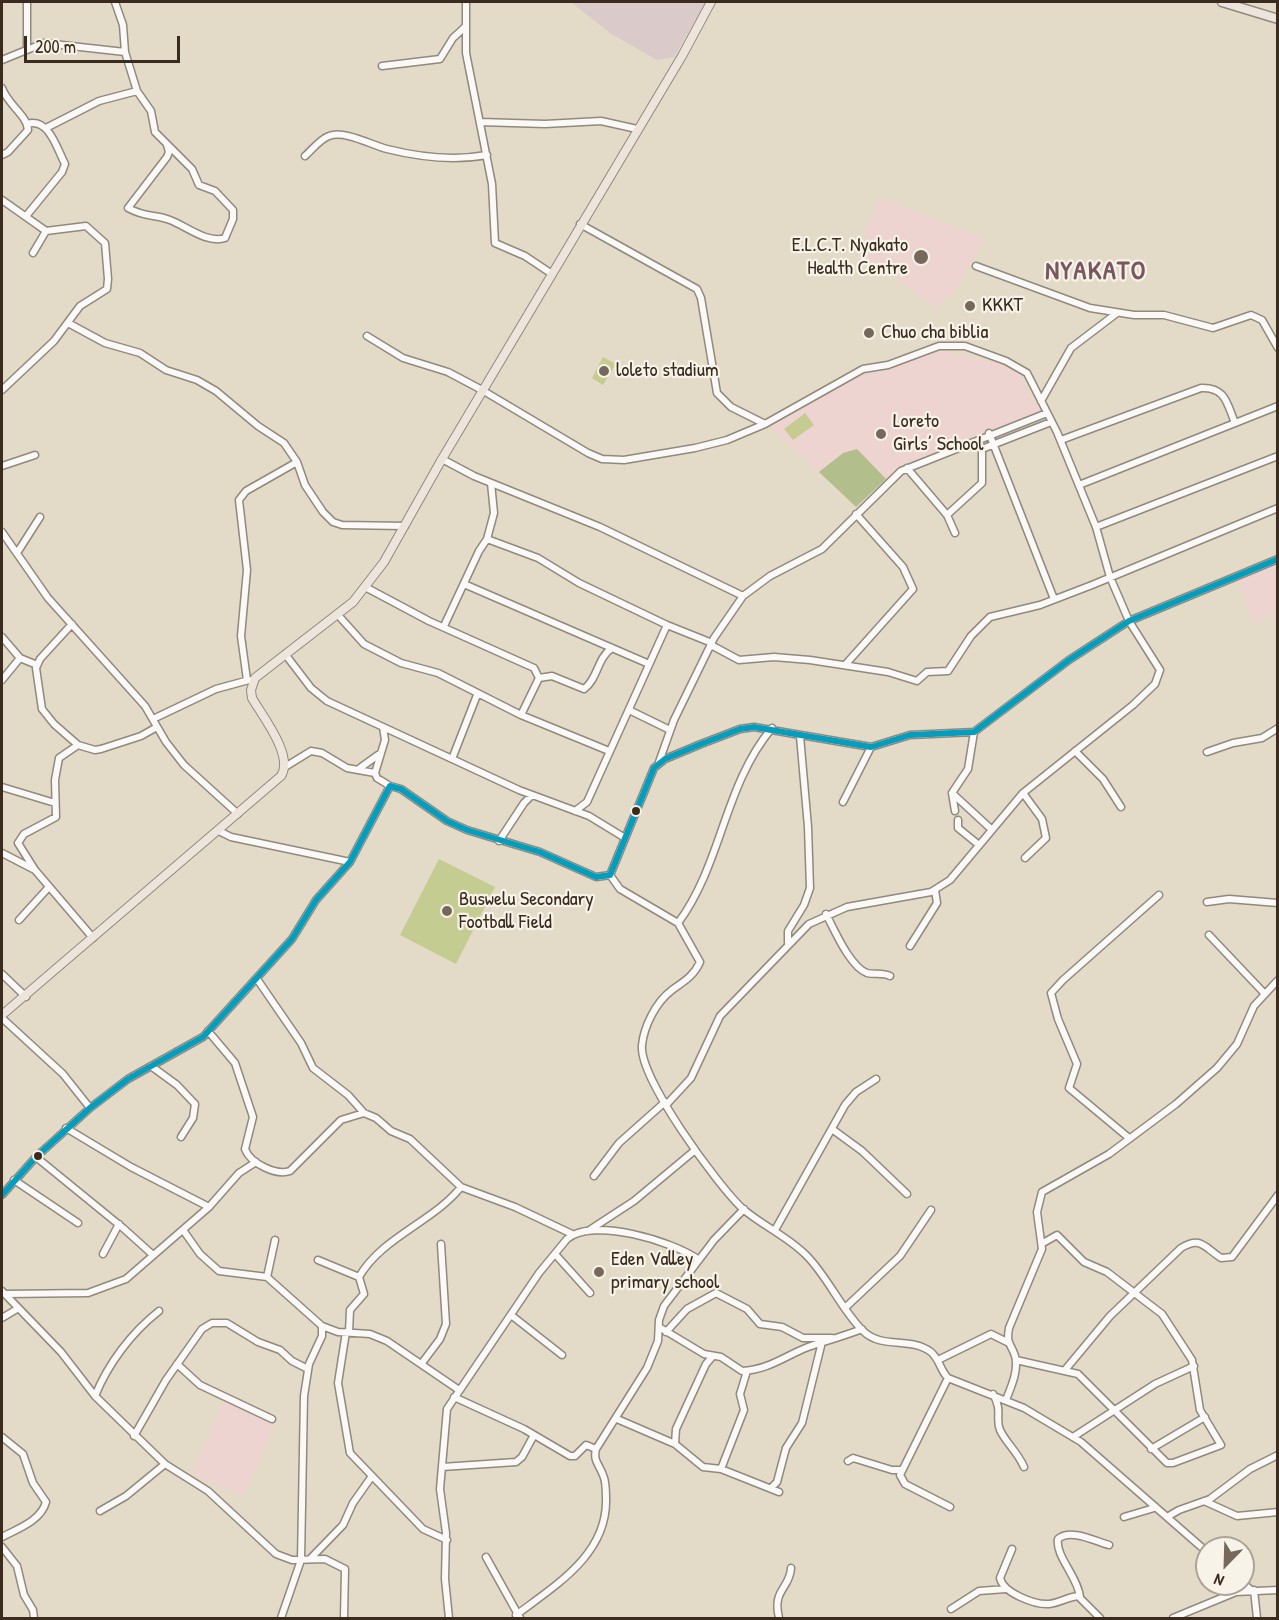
<!DOCTYPE html>
<html>
<head>
<meta charset="utf-8">
<style>
	body { margin:0 }
	#map { position:relative; width:1279px; height:1620px; overflow:hidden; background:#e4dac8; font-family:"Patrick Hand",sans-serif }
	canvas { display:block }
	.frame { position:absolute; inset:0; border:3px solid #3b2a1e; pointer-events:none }
	.north { position:absolute; left:1195px; top:1536px; width:60px; height:60px; box-sizing:border-box; background:#f7f3e8; border:2px solid #aca397; border-radius:50%; rotate:203deg; font-size:16px; font-weight:700; line-height:24px; text-align:center; color:#3b2a1e }
	.north::after { content:''; display:block; margin:auto; width:21px; height:27px; background:#76685a; clip-path:polygon(50% 0,100% 100%,50% 72%,0 100%) }
	.scale { position:absolute; left:24px; top:36px; width:156px; height:27px; box-sizing:border-box; border:3px solid #3b2a1e; border-top:0; padding-left:8px; font-size:18px; line-height:21px; white-space:nowrap; color:#3b2a1e; -webkit-text-stroke:4px #f7f3e8; paint-order:stroke }
</style>
</head>
<body>
<div id="map">
<canvas width="1279" height="1620"></canvas>
<div class="frame"></div>
<div class="north">N</div>
<div class="scale">200 m</div>
</div>
<script>
const ctx = document.querySelector('canvas').getContext('2d');
ctx.lineJoin = 'round';
function fill(path, color) {
  ctx.fillStyle = color;
  ctx.fill(path, 'evenodd');
}
function trace(path, color, width, dash) {
  ctx.strokeStyle = color;
  ctx.lineWidth = width;
  ctx.lineCap = dash ? 'butt' : 'round';
  ctx.setLineDash(dash || []);
  ctx.stroke(path);
}
function write(font, color, halo, rows, align = 'center') {
  ctx.font = font + ' "Patrick Hand",sans-serif';
  ctx.lineWidth = 4.5;
  ctx.setLineDash([]);
  ctx.textBaseline = 'middle';
  ctx.strokeStyle = halo;
  ctx.fillStyle = color;
  for (const [text, x, y, turn = 0] of rows) {
    ctx.save();
    ctx.translate(x, y);
    ctx.rotate((+turn || 0) * Math.PI / 180);
    ctx.textAlign = isNaN(turn) ? turn : align;
    if (halo) ctx.strokeText(text, 0, 0);
    ctx.fillText(text, 0, 0);
    ctx.restore();
  }
}
const built = new Path2D(`
	M 880,198 L 985,238 L 956,290 L 936,308 L 858,250 Z
	M 943,351 L 1016,367 L 1040,412 L 898,467 L 856,507 L 770,426 L 858,376 L 928,353 Z
	M 1277,562 L 1277,615 L 1254,623 L 1237,577 Z
	M 224,1401 L 275,1423 L 244,1496 L 192,1474 Z`);
const industrial = new Path2D(`
	M 571,2 L 706,2 L 674,57 L 657,60 L 610,33 Z`);
const green = new Path2D(`
	M 603,357 L 616,364 L 603,385 L 592,378 Z
	M 805,413 L 814,425 L 793,440 L 784,429 Z
	M 439,859 L 495,887 L 456,964 L 400,935 Z`);
const forest = new Path2D(`
	M 857,449 L 886,479 L 856,507 L 819,472 L 843,453 Z`);
const minor = new Path2D(`
	M 115,2 L 123,25 L 125,52 L 137,91 L 151,111 L 155,132 L 192,169 L 199,185 L 215,191 L 233,210 L 233,219 L 225,238 C 207,244 186,226 170,220 C 155,214 146,218 128,208 L 167,157 L 169,152 L 167,145
	M 466,2 L 466,53 L 492,184 L 495,243 L 525,256 L 552,274
	M 27,49 L 27,2
	M 2,60 L 44,43 L 125,52
	M 382,66 L 440,59 L 453,38 L 465,27
	M 2,88 C 8,105 27,115 28,130 L 8,152 L 2,155
	M 480,122 L 545,124 L 601,121 L 637,129
	M 46,128 L 99,101 L 137,91
	M 305,156 C 312,150 320,139 329,136 C 345,130 371,145 387,149 C 419,157 454,161 487,155
	M 2,200 L 46,231 L 86,226 L 105,243 L 108,279 L 107,289 L 80,306 L 54,341 L 2,390
	M 27,215 L 62,172 L 65,164 C 57,149 49,117 27,124
	M 580,224 L 697,289 L 701,298 L 717,393 L 731,407 L 765,424
	M 33,253 L 46,231
	M 976,266 L 1090,308 L 1134,315 L 1164,315 L 1213,328 L 1251,315 L 1262,320 L 1278,348
	M 68,323 L 105,343 L 140,353 L 166,370 L 197,380 L 216,391 L 258,426 L 284,443 L 297,462 L 305,485 L 323,512 L 333,522 L 342,525 L 405,526
	M 367,336 L 403,358 L 448,372 L 482,390 L 588,453 L 602,459 L 624,460 L 695,448 L 727,440 L 765,424 L 863,369 L 888,365 L 939,346 L 965,346 L 1006,361 L 1027,373 L 1057,432 L 1096,527 L 1110,577 L 1129,621 L 1160,670 L 1155,684 L 1133,705 L 1023,793 L 950,880 L 931,892 L 847,907 L 809,924 L 720,1016 L 691,1078 L 667,1104
	M 1041,401 L 1071,348 L 1117,313
	M 989,433 L 1054,599
	M 1061,440 L 1201,388 C 1226,387 1227,404 1235,423
	M 442,459 L 474,476 L 600,527 L 743,596
	M 2,466 L 35,455
	M 907,468 L 947,515 L 955,533
	M 1079,485 L 1278,406
	M 947,515 L 982,483 L 982,449 L 1051,422
	M 1096,527 L 1278,456
	M 2,532 L 48,598 L 145,706 L 166,742 L 184,765 L 238,814
	M 487,539 L 538,558 L 579,583 L 667,625 L 712,643
	M 17,553 L 40,517
	M 464,584 L 649,664
	M 367,588 L 429,621 L 534,668 L 539,678 L 521,715
	M 338,615 L 364,644 L 401,663 L 438,673 L 521,715 L 609,751
	M 72,624 L 40,659 L 36,668 L 42,709 L 54,724 L 78,745
	M 444,626 L 479,551 L 487,539 L 494,513 L 491,483
	M 2,637 L 20,658 L 2,680
	M 711,645 L 739,660 L 774,657 L 810,660 L 888,672 L 917,681 L 927,672 L 948,671 L 971,636 L 990,617 L 1040,605 L 1092,585 L 1278,508
	M 285,654 L 311,688 L 327,701 L 519,790 L 589,816 L 625,838
	M 20,658 L 37,665
	M 845,665 L 913,589 L 903,567 L 856,514
	M 539,678 L 552,676 L 584,689 C 598,679 597,658 612,648
	M 247,680 L 241,636 L 247,570 L 239,500 L 246,491 L 297,462
	M 629,710 L 670,730
	M 153,719 L 216,689 L 249,680
	M 383,727 L 385,740 L 375,773 L 377,778 L 390,786
	M 1075,751 L 1103,779 L 1121,807
	M 1207,752 L 1233,743 L 1262,738 L 1278,728
	M 452,759 L 477,695
	M 659,762 L 674,720 L 714,638 L 743,596 L 770,576 L 822,549 L 901,471 L 1047,413
	M 285,767 L 311,751 L 322,753 L 347,768 L 375,773
	M 360,768 L 378,755
	M 2,787 L 55,803
	M 952,793 L 991,829
	M 1023,793 L 1042,819 L 1046,838 L 1025,858
	M 843,802 L 871,747
	M 575,811 L 587,802 L 667,625
	M 955,811 L 952,793 L 968,769 L 974,732
	M 958,820 L 958,828 L 979,845
	M 219,831 L 231,837 L 350,862
	M 499,841 L 524,803 L 532,795
	M 2,853 L 35,870 L 93,938
	M 35,870 L 18,843 L 24,834 L 56,817 L 55,780 L 59,758 L 78,745 L 95,750 L 101,749 L 141,736 L 157,727
	M 610,875 L 620,889 L 678,923 C 722,864 724,785 772,728
	M 1207,902 L 1229,899 L 1278,903
	M 826,914 C 834,929 850,967 867,973 C 874,975 882,972 890,976
	M 19,920 L 48,888
	M 678,923 L 700,962 C 694,976 683,982 672,990 C 656,1002 644,1026 642,1045 C 638,1077 718,1186 743,1209 C 763,1226 787,1236 806,1255 C 828,1277 841,1309 863,1331 C 883,1350 910,1336 931,1352 C 940,1360 940,1370 948,1378 L 1024,1408 L 1081,1442 L 1207,1552
	M 1209,935 L 1265,994
	M 788,943 L 788,931 L 804,905 L 810,888 L 808,827 L 800,736
	M 910,946 L 937,903 L 935,890
	M 2,974 L 26,997
	M 257,979 L 301,1043 L 313,1068 L 348,1095 L 364,1113 L 376,1118 L 391,1131 L 410,1139 L 461,1187 L 515,1207 L 572,1234
	M 2,1018 L 63,1074 L 90,1108
	M 208,1031 L 235,1063 L 253,1117 L 245,1149 C 250,1163 276,1176 290,1171 L 341,1120 L 364,1113
	M 151,1066 L 177,1085 L 195,1104 L 193,1118 L 181,1137
	M 66,1128 L 131,1167 L 209,1207
	M 832,1129 L 862,1151 L 907,1194
	M 1129,1138 L 1069,1088 L 1077,1064 L 1058,1019 L 1051,993 L 1063,980 L 1159,895
	M 36,1157 L 123,1228 L 153,1255
	M 594,1176 L 619,1143 L 665,1102
	M 14,1180 L 78,1223
	M 2,1195 L 36,1157 L 90,1108 L 128,1079 L 203,1037 L 292,939 L 316,900 L 350,862 L 390,786 L 401,789 L 447,821 L 467,830 L 540,852 L 596,877 L 610,875 L 654,768 L 665,759 L 701,744 L 740,729 L 754,727 L 871,747 L 910,735 L 974,732 L 1069,660 L 1129,621 L 1278,559
	M 183,1230 L 200,1254 L 219,1271 L 267,1277 L 322,1326 L 338,1332 L 370,1334 L 387,1341 L 459,1390
	M 775,1230 L 845,1105 L 856,1092 L 876,1079
	M 588,1231 L 634,1201 L 694,1151
	M 103,1254 L 119,1224
	M 555,1254 L 590,1293
	M 318,1260 L 359,1277
	M 267,1277 L 275,1240
	M 2,1291 L 61,1352 L 95,1396 L 165,1464 L 208,1491 L 276,1554 L 292,1560 L 325,1559 L 345,1569 L 344,1618
	M 5,1294 L 88,1293 L 126,1279 L 209,1207 L 239,1173 L 256,1162
	M 846,1307 L 900,1256 L 931,1210
	M 511,1315 L 562,1355
	M 2,1318 L 17,1309
	M 659,1327 L 704,1354 L 721,1357 L 742,1371 C 768,1370 785,1356 808,1347 C 826,1341 844,1336 862,1329
	M 346,1332 L 338,1383 L 350,1453 L 423,1529 L 447,1540
	M 349,1332 L 350,1310 L 364,1294 L 359,1277 C 382,1237 433,1222 461,1187
	M 666,1332 L 687,1309 L 716,1293 L 747,1309 L 760,1324 L 782,1327 L 803,1338 L 832,1338
	M 938,1360 L 991,1334 L 1007,1342
	M 1016,1360 L 1078,1374 L 1167,1463 L 1173,1463 L 1221,1445 L 1200,1410 L 1192,1360 L 1162,1314 L 1107,1272 L 1084,1262 L 1057,1235 L 1043,1243
	M 422,1363 L 440,1339 L 446,1324 L 441,1244
	M 177,1364 L 200,1385 L 272,1419
	M 1065,1370 L 1110,1316 L 1181,1248 C 1201,1236 1204,1247 1221,1258 L 1232,1257 L 1278,1195
	M 948,1378 L 900,1475 L 905,1484 L 950,1507
	M 993,1394 C 1003,1411 995,1418 1000,1430 C 1006,1443 1017,1451 1024,1467
	M 95,1396 C 108,1364 131,1333 159,1311
	M 454,1397 L 524,1429 L 570,1456 L 575,1456 L 586,1445 L 596,1449
	M 1006,1400 C 1011,1387 1019,1370 1015,1356 C 1011,1343 1006,1345 1009,1328 L 1042,1249 L 1037,1212 L 1042,1192 L 1109,1154 L 1176,1104 L 1217,1068 L 1237,1044 L 1254,1006 L 1278,980
	M 617,1419 L 675,1444 L 703,1467 L 721,1469 L 779,1492
	M 134,1436 L 166,1380 L 202,1329 L 212,1323 L 227,1323 L 258,1342 L 280,1350 L 292,1361 L 308,1369
	M 2,1437 L 23,1454 L 33,1483 L 46,1502 C 41,1521 17,1529 2,1537
	M 1073,1437 L 1155,1384 L 1194,1366
	M 675,1444 L 676,1429 L 706,1364 L 713,1356
	M 1151,1449 L 1205,1417
	M 848,1461 L 853,1458 L 892,1470 L 902,1470
	M 442,1467 L 516,1462 L 522,1457 L 534,1435
	M 721,1469 L 744,1410 L 740,1394 L 747,1371
	M 771,1488 L 777,1482 L 786,1448 L 802,1423 L 821,1346
	M 1204,1501 L 1237,1516 L 1278,1512
	M 100,1511 L 126,1496 L 165,1464
	M 1124,1517 L 1154,1508
	M 1167,1517 L 1179,1510 L 1210,1499 L 1250,1469 L 1278,1455
	M 2,1547 L 17,1566 L 24,1595 L 33,1610 L 34,1618
	M 1012,1549 L 1000,1578 C 1003,1593 1035,1605 1049,1604 C 1059,1603 1068,1597 1078,1596 L 1100,1618
	M 486,1557 L 520,1618
	M 311,1558 L 343,1525 L 353,1503 L 372,1476
	M 1243,1583 L 1251,1590
	M 1254,1590 L 1257,1618
	M 1080,1597 C 1078,1577 1055,1556 1058,1539 C 1070,1528 1095,1541 1109,1545
	M 951,1609 L 979,1591 L 1006,1589
	M 516,1615 C 556,1585 608,1554 606,1498 C 606,1491 606,1481 603,1475 C 599,1464 593,1461 596,1449 L 647,1368 L 658,1341 L 659,1320 L 664,1306 L 714,1240 L 744,1209
	M 281,1618 L 301,1560 L 304,1396 L 309,1364 L 322,1336 L 322,1326
	M 449,1618 L 445,1579 L 446,1533 L 440,1489 L 447,1409 L 539,1273 L 567,1239 C 593,1217 673,1241 699,1260
	M 779,1618 C 772,1589 790,1589 791,1568
	M 1173,1618 L 1236,1592 L 1278,1590`);
const major = new Path2D(`
	M 2,1015 L 281,776 C 294,756 263,717 252,698 L 251,690 L 255,678 L 353,602 L 384,562 L 442,459 L 682,56 L 711,2`);
const highway = new Path2D(`
	M 1222,2 L 1278,19`);
const bus1 = new Path2D(`
	M 2,1195 L 36,1157 L 90,1108 L 128,1079 L 203,1037 L 292,939 L 316,900 L 350,862 L 390,786 L 401,789 L 447,821 L 467,830 L 540,852 L 596,877 L 610,875 L 654,768 L 665,759 L 701,744 L 740,729 L 754,727 L 871,747 L 910,735 L 974,732 L 1069,660 L 1129,621 L 1278,559`);
const markers = [
	[921,257,8,"#76685a"],
	[970,306,6,"#76685a"],
	[869,333,6,"#76685a"],
	[604,371,6,"#76685a"],
	[881,434,6,"#76685a"],
	[636,811,5,"#3b2a1e"],
	[447,911,6,"#76685a"],
	[38,1156,5,"#3b2a1e"],
	[599,1272,6,"#76685a"]
];
const poiNames = [
	["E.L.C.T. Nyakato",908,246,"right"],
	["Health Centre",908,269,"right"],
	["KKKT",982,306],
	["Chuo cha biblia",881,333],
	["loleto stadium",616,371],
	["Loreto",893,422],
	["Girls’ School",893,445],
	["Buswelu Secondary",459,900],
	["Football Field",459,923],
	["Eden Valley",611,1260],
	["primary school",611,1283]
];
const districtNames = [
	["NYAKATO",1096,272]
];
fill(built, '#eed4d0');
fill(industrial, '#dacac9');
fill(green, '#c5cc92');
fill(forest, '#b2be8c');
trace(minor, '#90897d', 9);
trace(major, '#90897d', 10);
trace(highway, '#90897d', 11);
trace(minor, '#fbf9f7', 6);
trace(major, '#ede4dc', 8);
trace(highway, '#ede4dc', 8);
trace(bus1, '#069cbc', 6);
for (const [x, y, r, color] of markers) {
  const dot = new Path2D();
  dot.arc(x, y, r, 0, 2 * Math.PI);
  ctx.fillStyle = color;
  ctx.fill(dot);
  trace(dot, '#f7f3e8', 2);
}
write('20px', '#3b2a1e', '#f7f3e8', poiNames, 'left');
ctx.letterSpacing = '1.5px';
write('bold 26px', '#795760', '#f7f3e8', districtNames);
ctx.letterSpacing = '0px';
</script>
</body>
</html>
